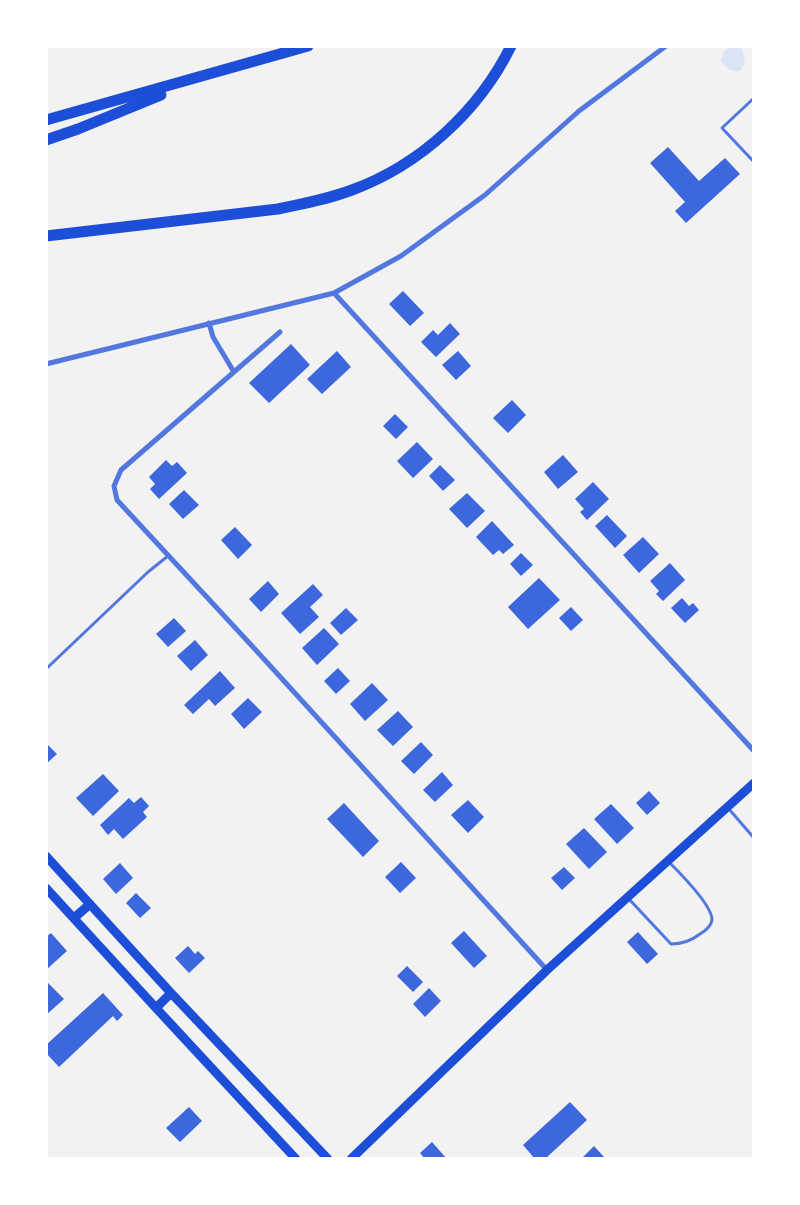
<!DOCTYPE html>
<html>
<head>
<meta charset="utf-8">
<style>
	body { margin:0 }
	#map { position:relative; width:800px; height:1205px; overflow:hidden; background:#f2f2f2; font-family:"Zilla Slab",serif }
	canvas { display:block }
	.frame { position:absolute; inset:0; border:48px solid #fff; pointer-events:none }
</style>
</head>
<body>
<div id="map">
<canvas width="800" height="1205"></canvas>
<div class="frame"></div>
</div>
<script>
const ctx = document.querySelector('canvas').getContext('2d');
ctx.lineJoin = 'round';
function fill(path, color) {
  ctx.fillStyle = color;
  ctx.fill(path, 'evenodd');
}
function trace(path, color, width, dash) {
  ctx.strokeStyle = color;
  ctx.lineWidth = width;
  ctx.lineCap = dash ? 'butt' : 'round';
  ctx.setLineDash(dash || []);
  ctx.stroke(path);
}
const green = new Path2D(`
	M 731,46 L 742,48 L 745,62 L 740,71 C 730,72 726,68 721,60 L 724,51 Z`);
const building = new Path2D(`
	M 668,147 L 699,181 L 725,158 L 740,174 L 686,223 L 675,211 L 685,202 L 650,163 Z
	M 403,291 L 424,313 L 410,326 L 389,304 Z
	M 450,323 L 460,334 L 436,357 L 421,342 L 433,330 L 438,335 Z
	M 291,344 L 310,365 L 269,403 L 249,383 Z
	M 337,351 L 351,367 L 322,394 L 307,379 Z
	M 458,351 L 471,366 L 456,380 L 442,365 Z
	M 512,400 L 526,415 L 508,433 L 493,418 Z
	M 395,414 L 408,427 L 396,439 L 383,426 Z
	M 417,442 L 433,459 L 413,478 L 397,461 Z
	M 563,455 L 578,472 L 558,489 L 544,472 Z
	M 166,460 L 172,466 L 177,462 L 187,473 L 159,499 L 150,489 L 155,484 L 149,477 Z
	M 440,465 L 455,480 L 443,491 L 429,476 Z
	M 593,482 L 609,499 L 587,520 L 580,512 L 584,509 L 575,499 Z
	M 184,490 L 199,505 L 183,519 L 169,504 Z
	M 467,493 L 485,511 L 467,528 L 449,509 Z
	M 607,515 L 627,536 L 615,548 L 595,526 Z
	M 492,521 L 514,545 L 503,554 L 499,550 L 493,555 L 476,537 Z
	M 235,527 L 252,545 L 238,559 L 221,540 Z
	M 643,537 L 659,554 L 639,573 L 623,555 Z
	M 521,553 L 533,565 L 521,576 L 510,564 Z
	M 670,563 L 685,580 L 663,601 L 656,594 L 659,591 L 650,581 Z
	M 539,578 L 560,600 L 528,629 L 508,607 Z
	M 268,581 L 279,594 L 261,612 L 249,599 Z
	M 313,584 L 323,595 L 310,607 L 319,617 L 300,634 L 281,613 Z
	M 682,598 L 689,606 L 693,603 L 699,610 L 685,623 L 671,608 Z
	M 571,607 L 583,620 L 571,631 L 559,618 Z
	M 346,608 L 358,620 L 341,635 L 330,623 Z
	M 174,618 L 186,631 L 168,647 L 156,634 Z
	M 324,628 L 339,644 L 317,665 L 302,648 Z
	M 195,640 L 208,655 L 191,671 L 177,656 Z
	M 338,668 L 350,681 L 336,694 L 324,681 Z
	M 220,671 L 235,688 L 215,706 L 209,699 L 193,714 L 184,705 Z
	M 372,683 L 388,700 L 365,721 L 350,704 Z
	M 248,698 L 262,712 L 244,729 L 231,714 Z
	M 398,711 L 413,727 L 393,746 L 377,730 Z
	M 421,742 L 433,755 L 414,774 L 401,761 Z
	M 46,743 L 57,754 L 46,764 Z
	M 442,772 L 453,785 L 435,802 L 423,790 Z
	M 103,774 L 119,791 L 93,816 L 76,798 Z
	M 649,791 L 660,803 L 647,815 L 636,803 Z
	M 141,797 L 149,806 L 143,812 L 147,817 L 123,839 L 114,829 L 108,835 L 100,825 L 129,798 L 134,803 Z
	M 468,800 L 484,817 L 468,833 L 451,815 Z
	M 344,803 L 379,841 L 363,857 L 327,819 Z
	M 611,804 L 634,828 L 617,844 L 594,819 Z
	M 584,828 L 607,852 L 589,869 L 566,844 Z
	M 401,862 L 416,878 L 400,893 L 385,877 Z
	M 120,863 L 133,878 L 116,894 L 103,879 Z
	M 564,867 L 575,878 L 562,890 L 551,878 Z
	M 136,893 L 151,908 L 140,918 L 126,903 Z
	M 464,931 L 487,956 L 474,968 L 451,943 Z
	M 638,932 L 658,954 L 647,964 L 627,942 Z
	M 51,933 L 67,951 L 46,970 L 46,937 Z
	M 188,946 L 195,954 L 198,951 L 205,958 L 189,973 L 175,958 Z
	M 407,966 L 423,982 L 413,992 L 397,976 Z
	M 46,981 L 64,999 L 46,1015 Z
	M 429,988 L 441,1001 L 425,1017 L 413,1004 Z
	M 103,993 L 123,1015 L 117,1021 L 113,1016 L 59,1067 L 46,1053 L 46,1045 Z
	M 570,1102 L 587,1120 L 545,1159 L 535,1159 L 523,1145 Z
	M 189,1107 L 202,1121 L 180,1142 L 166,1128 Z
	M 432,1142 L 447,1159 L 425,1159 L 420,1153 Z
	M 594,1146 L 605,1158 L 581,1159 Z`);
const service = new Path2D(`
	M 754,98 L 722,128 L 754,162
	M 46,669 L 148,572 L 168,556
	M 728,808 L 754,838
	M 628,898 L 671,944 C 682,944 691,941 700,934 C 705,931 711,927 712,920 C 713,906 678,871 668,861`);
const minor = new Path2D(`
	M 334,293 L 754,751
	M 209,323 L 213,337 L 234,372
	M 280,332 L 121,470 L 114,486 L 117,500 L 253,647 L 547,970
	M 46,364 L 334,293 L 401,256 L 485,195 L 579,111 L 666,46`);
const secondary = new Path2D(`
	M 46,856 L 171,993 L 328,1159
	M 46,888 L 156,1008 L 296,1159
	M 74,918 L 90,904
	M 156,1008 L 171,993
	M 351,1159 L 547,970 L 754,783`);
const motorway = new Path2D(`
	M 46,120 L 308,46
	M 46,140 L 78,129 L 161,95
	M 46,236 L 278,209 C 303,204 328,199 352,190 C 420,165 479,111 511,46`);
fill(green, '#dbe4f7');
fill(building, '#3d67dc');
trace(service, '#5277de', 3);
trace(minor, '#5277de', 5);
trace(secondary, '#1d4ed8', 9);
trace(motorway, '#1d4ed8', 11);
</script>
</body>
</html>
